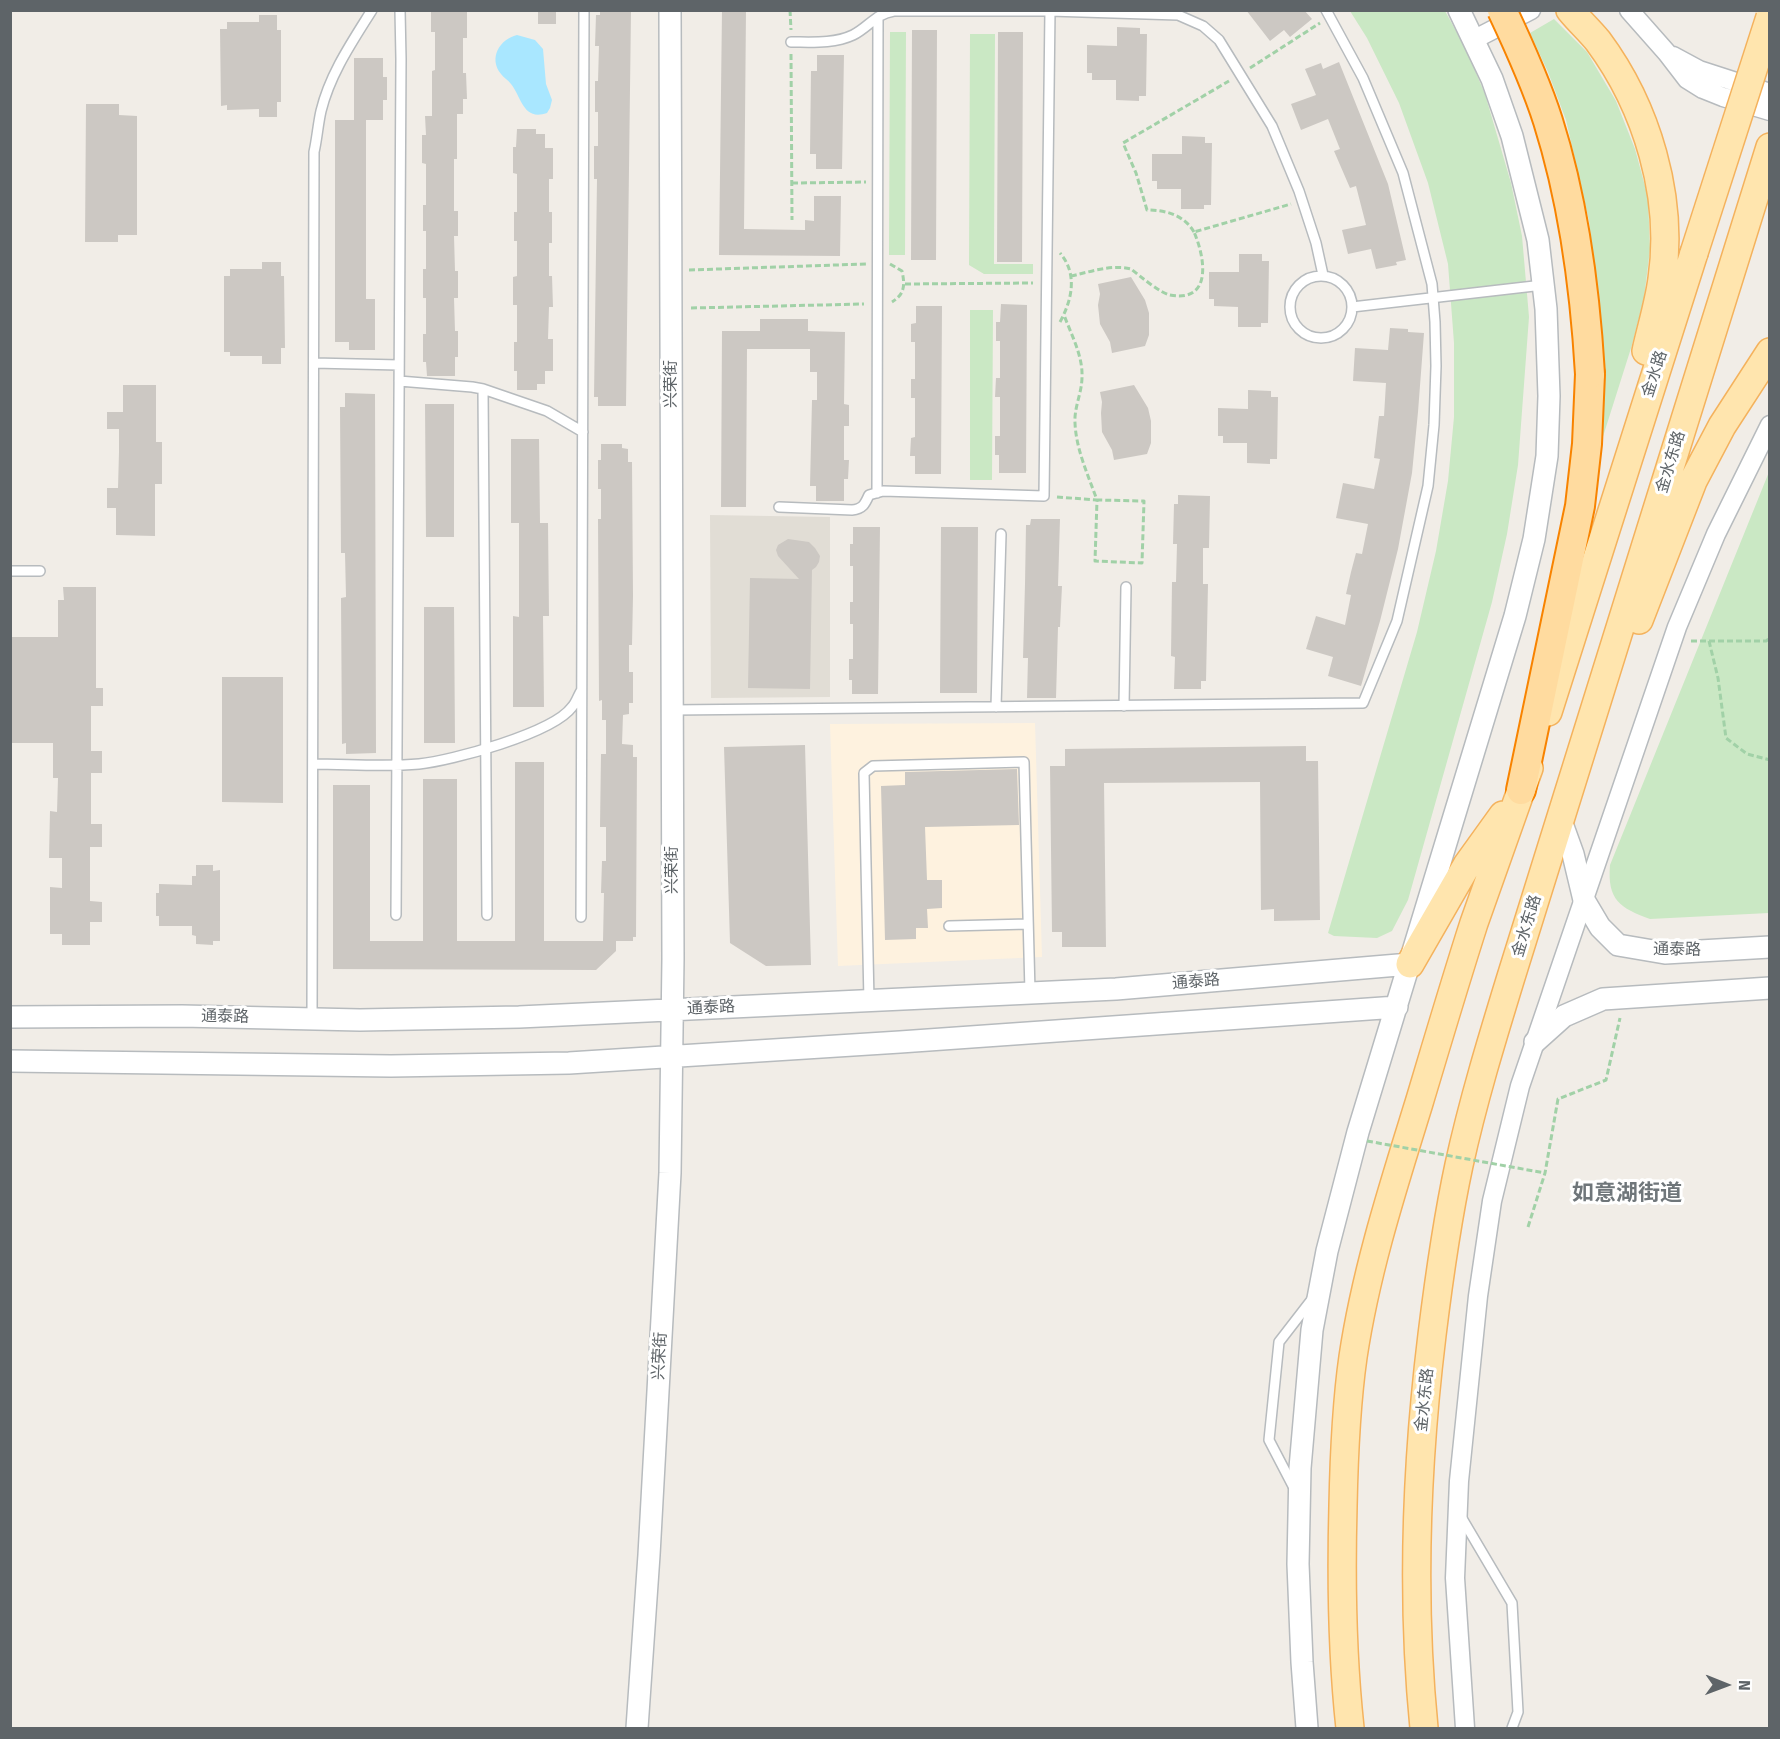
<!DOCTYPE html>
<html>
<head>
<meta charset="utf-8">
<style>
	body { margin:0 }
	#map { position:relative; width:1780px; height:1739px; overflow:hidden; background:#f1ede7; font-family:"Fira Sans",sans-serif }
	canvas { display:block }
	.frame { position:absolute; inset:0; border:12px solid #5e6468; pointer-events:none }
	.north { position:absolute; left:1696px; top:1655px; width:60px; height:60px; -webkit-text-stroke:4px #fff; paint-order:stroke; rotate:91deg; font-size:16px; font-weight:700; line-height:24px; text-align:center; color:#5e6468 }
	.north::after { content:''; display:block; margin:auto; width:21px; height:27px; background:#5e6468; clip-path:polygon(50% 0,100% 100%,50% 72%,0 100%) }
</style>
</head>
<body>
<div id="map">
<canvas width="1780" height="1739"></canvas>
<div class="frame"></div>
<div class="north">N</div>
</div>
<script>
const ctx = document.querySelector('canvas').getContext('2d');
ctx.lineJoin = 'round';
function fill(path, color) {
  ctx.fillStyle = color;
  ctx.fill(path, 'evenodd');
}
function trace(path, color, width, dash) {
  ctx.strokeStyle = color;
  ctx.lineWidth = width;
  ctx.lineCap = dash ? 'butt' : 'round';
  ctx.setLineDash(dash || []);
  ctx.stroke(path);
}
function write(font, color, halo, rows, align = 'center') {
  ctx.font = font + ' "Fira Sans","Noto Sans SC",sans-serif';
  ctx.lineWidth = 6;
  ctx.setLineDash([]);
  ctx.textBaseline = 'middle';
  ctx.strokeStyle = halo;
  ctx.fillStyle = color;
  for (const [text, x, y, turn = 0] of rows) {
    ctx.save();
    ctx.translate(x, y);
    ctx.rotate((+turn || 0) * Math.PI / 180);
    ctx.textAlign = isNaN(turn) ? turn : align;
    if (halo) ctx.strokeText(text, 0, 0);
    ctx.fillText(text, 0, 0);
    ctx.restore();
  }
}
const commercial = new Path2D(`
	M 1035,723 L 1042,957 L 838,966 L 830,724 Z`);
const education = new Path2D(`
	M 710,515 L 830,517 L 830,697 L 711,698 Z`);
const green = new Path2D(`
	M 1350,11 L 1445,11 L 1465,47 L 1485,94 L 1511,183 L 1522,236 L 1529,317 L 1518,465 L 1507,534 L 1492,602 L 1408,900 L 1392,931 L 1377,938 L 1334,936 L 1328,933 L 1417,632 L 1436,551 L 1448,481 L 1454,417 L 1454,343 L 1448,264 L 1428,183 L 1399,103 L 1367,38 Z
	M 1554,19 L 1587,52 L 1616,101 L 1635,149 L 1648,197 L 1650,249 L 1644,298 L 1632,345 L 1600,446 L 1603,343 L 1589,221 L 1566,120 L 1548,72 L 1530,33 Z
	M 890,32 L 906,32 L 905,255 L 889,255 Z
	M 970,34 L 995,34 L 994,264 L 1033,264 L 1033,274 L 984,274 L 969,265 Z
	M 970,310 L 993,310 L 992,480 L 970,480 Z
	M 1769,472 L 1769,913 L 1650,919 C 1620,908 1607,900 1610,865 Z`);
const water = new Path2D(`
	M 517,35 L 535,40 L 543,49 L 546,84 L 552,100 L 550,108 L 547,113 C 523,121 522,98 511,84 C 508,80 504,78 501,74 C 488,58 500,39 517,35 Z`);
const building = new Path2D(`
	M 431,10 L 463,10 L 463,12 L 467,12 L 467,38 L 463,38 L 463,73 L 466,73 L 467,99 L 463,99 L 463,114 L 457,114 L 457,159 L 454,159 L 454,211 L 458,211 L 458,236 L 454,236 L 455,271 L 458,271 L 458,298 L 454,298 L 455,331 L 458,331 L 458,357 L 455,357 L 455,376 L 427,376 L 426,362 L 423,362 L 423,334 L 426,334 L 426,298 L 423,298 L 423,269 L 426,269 L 426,231 L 423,231 L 423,205 L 426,205 L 426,164 L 422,163 L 422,135 L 426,135 L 425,116 L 432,116 L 432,71 L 435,70 L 435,32 L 431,32 Z
	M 538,10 L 556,10 L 556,24 L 538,24 Z
	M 600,10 L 631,10 L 626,406 L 598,406 L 598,397 L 594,397 L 597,179 L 594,179 L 594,146 L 598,146 L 598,112 L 595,112 L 595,81 L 598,81 L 599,46 L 595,46 L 596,15 L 600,15 Z
	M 722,10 L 746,10 L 744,229 L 805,230 L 805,220 L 814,221 L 814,196 L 841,196 L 840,256 L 719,255 Z
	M 1246,10 L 1304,10 L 1312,19 L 1290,37 L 1284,30 L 1270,41 Z
	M 259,15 L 277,15 L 277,30 L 281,30 L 281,102 L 277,102 L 277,117 L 259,117 L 259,109 L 227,110 L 227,105 L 221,106 L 220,29 L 227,29 L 227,22 L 259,22 Z
	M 1117,27 L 1140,28 L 1140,34 L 1147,34 L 1146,96 L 1139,96 L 1139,101 L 1116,100 L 1116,80 L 1092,80 L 1092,73 L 1087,73 L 1087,45 L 1117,46 Z
	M 912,30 L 937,30 L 936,260 L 911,260 Z
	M 998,32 L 1023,32 L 1022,262 L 997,262 Z
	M 817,55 L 844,55 L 842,169 L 816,169 L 816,154 L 810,154 L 811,71 L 817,71 Z
	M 354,58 L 383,58 L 383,77 L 387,77 L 387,100 L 383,100 L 383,120 L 366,120 L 366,299 L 375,299 L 375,350 L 349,350 L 349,342 L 335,342 L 335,120 L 362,120 L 354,120 Z
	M 1339,62 L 1388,184 L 1406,260 L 1396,262 L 1397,265 L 1376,269 L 1371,249 L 1348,254 L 1342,230 L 1366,225 L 1356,186 L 1350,188 L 1334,151 L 1340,149 L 1328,119 L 1301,130 L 1291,104 L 1316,95 L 1305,69 L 1321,63 L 1323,69 Z
	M 86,104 L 119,104 L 119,115 L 137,116 L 137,235 L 118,235 L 118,242 L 85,242 Z
	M 517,129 L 536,129 L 536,134 L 545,134 L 545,148 L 553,148 L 553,179 L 549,179 L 549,212 L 552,212 L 552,243 L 549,243 L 549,276 L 552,276 L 553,307 L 549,307 L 548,339 L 553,339 L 553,371 L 545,371 L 545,384 L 537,384 L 537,390 L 517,390 L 517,371 L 514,371 L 514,342 L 517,342 L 517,305 L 513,305 L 513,277 L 517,276 L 517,241 L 514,241 L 514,212 L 517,212 L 517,174 L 513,173 L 513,147 L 516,147 Z
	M 1182,136 L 1205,137 L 1205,143 L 1212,143 L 1211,205 L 1204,205 L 1204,209 L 1181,209 L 1181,189 L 1157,189 L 1157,181 L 1152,181 L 1152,154 L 1182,154 Z
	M 1239,254 L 1262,254 L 1262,261 L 1269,261 L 1268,323 L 1261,323 L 1261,327 L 1238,327 L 1238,307 L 1214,306 L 1214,299 L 1209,299 L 1209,272 L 1239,272 Z
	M 262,262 L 281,262 L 281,276 L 284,276 L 285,348 L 281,348 L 281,364 L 262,364 L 262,356 L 230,356 L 230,352 L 224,352 L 224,276 L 230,276 L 230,269 L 262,269 Z
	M 1131,277 L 1145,300 L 1149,313 L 1149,335 L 1145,346 L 1112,353 L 1110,342 L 1100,324 L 1098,305 L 1100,294 L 1098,284 Z
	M 1001,304 L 1027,305 L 1026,473 L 999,473 L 999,455 L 995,455 L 995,436 L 1000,436 L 1000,397 L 995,397 L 996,378 L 1000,378 L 1000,341 L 996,341 L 996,322 L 1000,322 Z
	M 916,306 L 942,306 L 941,474 L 915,474 L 915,456 L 910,456 L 911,438 L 915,437 L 915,398 L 911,398 L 911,379 L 915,379 L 915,342 L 911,342 L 911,324 L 916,323 Z
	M 760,319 L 808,319 L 808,331 L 845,332 L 844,404 L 849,405 L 849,426 L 844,426 L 844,460 L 849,460 L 848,479 L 844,479 L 844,501 L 816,501 L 816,486 L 810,486 L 812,400 L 817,400 L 817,372 L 810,372 L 810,349 L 747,349 L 746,507 L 721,507 L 722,331 L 760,331 Z
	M 1390,328 L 1408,329 L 1408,332 L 1424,333 L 1418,412 L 1412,473 L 1398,549 L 1380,621 L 1361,686 L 1328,676 L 1333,657 L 1306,649 L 1316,616 L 1345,625 L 1351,595 L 1346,594 L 1351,572 L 1356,553 L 1362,554 L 1368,524 L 1336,518 L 1343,483 L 1374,489 L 1380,459 L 1374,458 L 1379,416 L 1384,416 L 1386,383 L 1353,381 L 1355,348 L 1388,350 Z
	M 123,385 L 156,385 L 156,442 L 162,442 L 162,484 L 155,484 L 155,536 L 116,535 L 116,508 L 107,508 L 107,488 L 118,488 L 119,452 L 119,429 L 107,429 L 107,412 L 123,412 Z
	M 1134,385 L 1148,408 L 1151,421 L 1151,443 L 1147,454 L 1114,460 L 1112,450 L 1102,432 L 1101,413 L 1102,402 L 1100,392 Z
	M 1248,390 L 1271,391 L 1271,397 L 1278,397 L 1277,459 L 1270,459 L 1270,464 L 1247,463 L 1247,443 L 1223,443 L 1223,436 L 1218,436 L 1218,408 L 1248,409 Z
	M 345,393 L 375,394 L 376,753 L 346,754 L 346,743 L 342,744 L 341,598 L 346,597 L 345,553 L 341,553 L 340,407 L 345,407 Z
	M 425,404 L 454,404 L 454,537 L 426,537 Z
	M 511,439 L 539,439 L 540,523 L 548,523 L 549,616 L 543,616 L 544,707 L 513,707 L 513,616 L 519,617 L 519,523 L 511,523 Z
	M 601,444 L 622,444 L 622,448 L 628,449 L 628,462 L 632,462 L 633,596 L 632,645 L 629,645 L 629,672 L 633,672 L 633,703 L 629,703 L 629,714 L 623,715 L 622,744 L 633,745 L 633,757 L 637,757 L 636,937 L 633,937 L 633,941 L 616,941 L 616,951 L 596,970 L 333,969 L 333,785 L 370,785 L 370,941 L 423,941 L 423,779 L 457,779 L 457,941 L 515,941 L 515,762 L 544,762 L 544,941 L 603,941 L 604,893 L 601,893 L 602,861 L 606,861 L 606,827 L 600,827 L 601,754 L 606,754 L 606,720 L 602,720 L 602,700 L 599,701 L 598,519 L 601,519 L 601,489 L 598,489 L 598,460 L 601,460 Z
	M 1178,495 L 1210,496 L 1209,548 L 1203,548 L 1203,584 L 1208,584 L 1206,681 L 1201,681 L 1201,689 L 1174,689 L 1175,657 L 1171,656 L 1172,582 L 1176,582 L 1177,544 L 1173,544 L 1174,504 L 1178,504 Z
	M 1031,519 L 1060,519 L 1058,586 L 1062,586 L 1060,627 L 1058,627 L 1056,698 L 1027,698 L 1028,658 L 1023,658 L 1025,584 L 1026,525 L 1030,525 Z
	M 853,527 L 880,527 L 878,694 L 852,694 L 852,680 L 849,680 L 849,659 L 853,659 L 853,624 L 850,624 L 850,602 L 853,602 L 853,566 L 850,566 L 850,544 L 853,544 Z
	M 941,527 L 978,527 L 977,693 L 940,693 Z
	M 788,539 L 809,542 L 815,548 L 820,556 L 819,562 L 816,567 L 812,570 L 810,689 L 748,688 L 750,578 L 799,579 L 778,556 L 776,550 L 778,545 Z
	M 63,587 L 96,587 L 96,688 L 103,688 L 103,706 L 91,706 L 91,751 L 102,751 L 102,773 L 91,773 L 91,824 L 102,824 L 102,847 L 90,847 L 90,901 L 102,902 L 102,922 L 90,922 L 90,945 L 62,945 L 62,934 L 50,934 L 50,887 L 62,888 L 62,858 L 49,858 L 50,811 L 57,812 L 58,778 L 53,778 L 53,743 L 10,743 L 10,637 L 58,637 L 58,600 L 64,600 Z
	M 424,607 L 454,607 L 455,743 L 424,743 Z
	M 222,677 L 283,677 L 283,803 L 222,802 Z
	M 805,745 L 811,965 L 766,966 L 730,943 L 724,747 Z
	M 1306,746 L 1306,761 L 1318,761 L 1320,920 L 1274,921 L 1274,909 L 1261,910 L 1260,782 L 1104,783 L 1106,947 L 1062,947 L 1062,932 L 1052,932 L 1050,766 L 1065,766 L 1065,749 Z
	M 1017,769 L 1019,825 L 925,827 L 927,880 L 942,880 L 942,908 L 927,909 L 928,928 L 916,928 L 916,939 L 885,940 L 881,786 L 905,785 L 905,772 Z
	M 196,865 L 213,865 L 213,871 L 220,870 L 220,941 L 213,941 L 213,945 L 196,944 L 196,936 L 192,935 L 192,926 L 159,926 L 159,916 L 156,916 L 156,893 L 159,893 L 159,884 L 192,885 L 192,876 L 196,876 Z`);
const path = new Path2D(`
	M 790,10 L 791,30
	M 791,54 L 792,220
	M 1250,68 L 1320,23
	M 792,183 L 866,182
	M 1194,232 C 1184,215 1166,210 1147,210 L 1136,173 L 1123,143 L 1229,81
	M 890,264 L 902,271 C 905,285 905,294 892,302
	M 689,270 L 866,264
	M 1071,276 C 1090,272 1111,264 1131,269 C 1140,276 1160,293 1170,295 C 1213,303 1205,257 1194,232 L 1291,204
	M 905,284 L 1033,283
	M 691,308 L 864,304
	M 1060,322 C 1072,300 1078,274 1060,253
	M 1057,497 L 1097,500 L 1095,561 L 1142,563 L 1144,501 L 1097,500 C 1088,475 1076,449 1075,423 C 1074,407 1082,393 1082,377 C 1083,356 1071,334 1064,315
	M 1691,641 L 1766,641 L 1770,638
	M 1709,641 L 1718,678 L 1726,738 L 1747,754 L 1770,760
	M 1528,1227 L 1545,1173 L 1558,1099 L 1606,1080 L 1620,1018`);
const service = new Path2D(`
	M 791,42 C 811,42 834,44 853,35 C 869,27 875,14 894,11 L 1050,11 L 1178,15 L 1203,26 L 1219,40 L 1272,126 L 1299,191 L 1316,243 L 1323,275
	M1290 307a31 31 0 1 1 62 0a31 31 0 1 1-62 0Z
	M 1352,307 L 1543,285
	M 314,363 L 399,365
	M 399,381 L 472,387 L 483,389 L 547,411 L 583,432
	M 483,389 L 487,915
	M 877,493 L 878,17
	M 779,507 L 852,510 C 863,509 865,504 869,495 L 883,491 L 1044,496 L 1050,10
	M 10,571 L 40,571
	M 1124,706 L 1126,587
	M 996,707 L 1001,534
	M 673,710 L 1363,703 L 1397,621 L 1428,486 L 1434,425 L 1436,366 L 1435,322 L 1432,284 L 1403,173 L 1363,78 L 1326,10
	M 313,764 C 348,764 384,767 419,764 C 451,761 553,733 572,707 C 576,703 578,696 581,691
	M 396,915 L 401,59 L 400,10
	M 581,917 L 584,10
	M 949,926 L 1028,924
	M 869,1001 L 864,773 L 873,766 L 1024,762 L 1030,992
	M 312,1019 L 314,152 C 317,139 318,124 321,111 C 330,74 352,42 372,10
	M 1294,1488 L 1269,1440 L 1279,1342 L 1313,1298
	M 1460,1515 L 1512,1603 L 1518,1712 L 1512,1728`);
const minor = new Path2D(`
	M 1629,10 L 1667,53 L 1687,79 L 1703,89 L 1723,97 L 1770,111
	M 1473,40 L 1531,10
	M 1673,56 L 1699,70 L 1770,93
	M 1465,1728 L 1455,1578 L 1459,1481 L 1478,1296 L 1492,1201 L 1520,1086 L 1677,627 L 1716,534 L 1770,425`);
const tertiary = new Path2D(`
	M 1560,818 L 1573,854 L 1584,900 L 1600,927 L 1618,945 L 1665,953 L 1770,947
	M 10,1017 L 182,1016 L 360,1020 L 519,1017 L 1116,989 L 1410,964
	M 1535,1042 L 1564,1016 L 1603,999 L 1770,988
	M 10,1061 L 391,1066 L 569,1063 L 900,1042 L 1397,1007
	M 637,1728 L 649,1555 L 670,1173 L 673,959 L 670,10
	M 1307,1728 L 1302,1662 L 1298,1564 L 1300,1468 L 1312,1330 L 1327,1251 L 1358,1132 L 1515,616 L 1534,539 L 1547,456 L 1549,396 L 1546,309 L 1538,240 L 1512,136 L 1492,79 L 1459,10`);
const primary = new Path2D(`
	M 1570,10 C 1579,21 1589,30 1598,41 C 1647,107 1674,197 1662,279 C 1659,303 1651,328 1646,351
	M 1639,620 L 1693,481 L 1722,426 L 1770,352
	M 1548,712 L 1694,253
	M 1410,964 L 1467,865 L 1503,815
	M 1350,1728 C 1342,1654 1341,1580 1343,1506 C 1344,1456 1346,1406 1353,1357 C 1366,1270 1393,1187 1419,1103 C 1437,1043 1455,982 1474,923 C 1492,871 1511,820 1529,768
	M 1424,1728 C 1411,1597 1416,1466 1432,1335 C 1439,1278 1447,1221 1459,1165 C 1473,1101 1492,1039 1511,977 L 1770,147`);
const trunk = new Path2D(`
	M 1521,790 L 1580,506 L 1587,444 L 1590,374`);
const pathBridge = new Path2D(`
	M 1367,1141 L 1545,1173`);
const primaryBridge = new Path2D(`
	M 1694,253 L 1770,17`);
const trunkBridge = new Path2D(`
	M 1502,10 C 1519,46 1536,83 1548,121 C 1574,203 1585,288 1590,374`);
const streetNames = [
	["金水路",1655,374,-72],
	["兴荣街",672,384,-90],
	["金水东路",1671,462,-73],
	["兴荣街",673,870,-90],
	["金水东路",1527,926,-73],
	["通泰路",1677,950,1],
	["通泰路",1196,982,-5],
	["通泰路",711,1008,-3],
	["通泰路",225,1017,1],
	["兴荣街",660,1356,-87],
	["金水东路",1425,1400,-84]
];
const districtNames = [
	["如意湖街道",1627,1194]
];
fill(commercial, '#fef2df');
fill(education, '#e1ddd5');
fill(green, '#cae8c4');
fill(water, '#a9e7ff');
fill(building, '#ccc8c3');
trace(service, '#b7bbbe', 12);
trace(minor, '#b7bbbe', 21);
trace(tertiary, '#b7bbbe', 24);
trace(primary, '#f4b25d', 30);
trace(trunk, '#f88300', 32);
trace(path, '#a1d1a7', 3, [6, 3]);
trace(service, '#fff', 9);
trace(minor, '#fff', 18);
trace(tertiary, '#fff', 21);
trace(primary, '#ffe5ae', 27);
trace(trunk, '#ffdb9f', 28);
trace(primaryBridge, '#f4b25d', 30, []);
trace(trunkBridge, '#f88300', 32, []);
trace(pathBridge, '#a1d1a7', 3, [6, 3]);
trace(primaryBridge, '#ffe5ae', 27);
trace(trunkBridge, '#ffdb9f', 28);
write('16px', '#5e6468', '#fff', streetNames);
write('bold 22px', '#6f767a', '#fff', districtNames);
</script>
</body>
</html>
